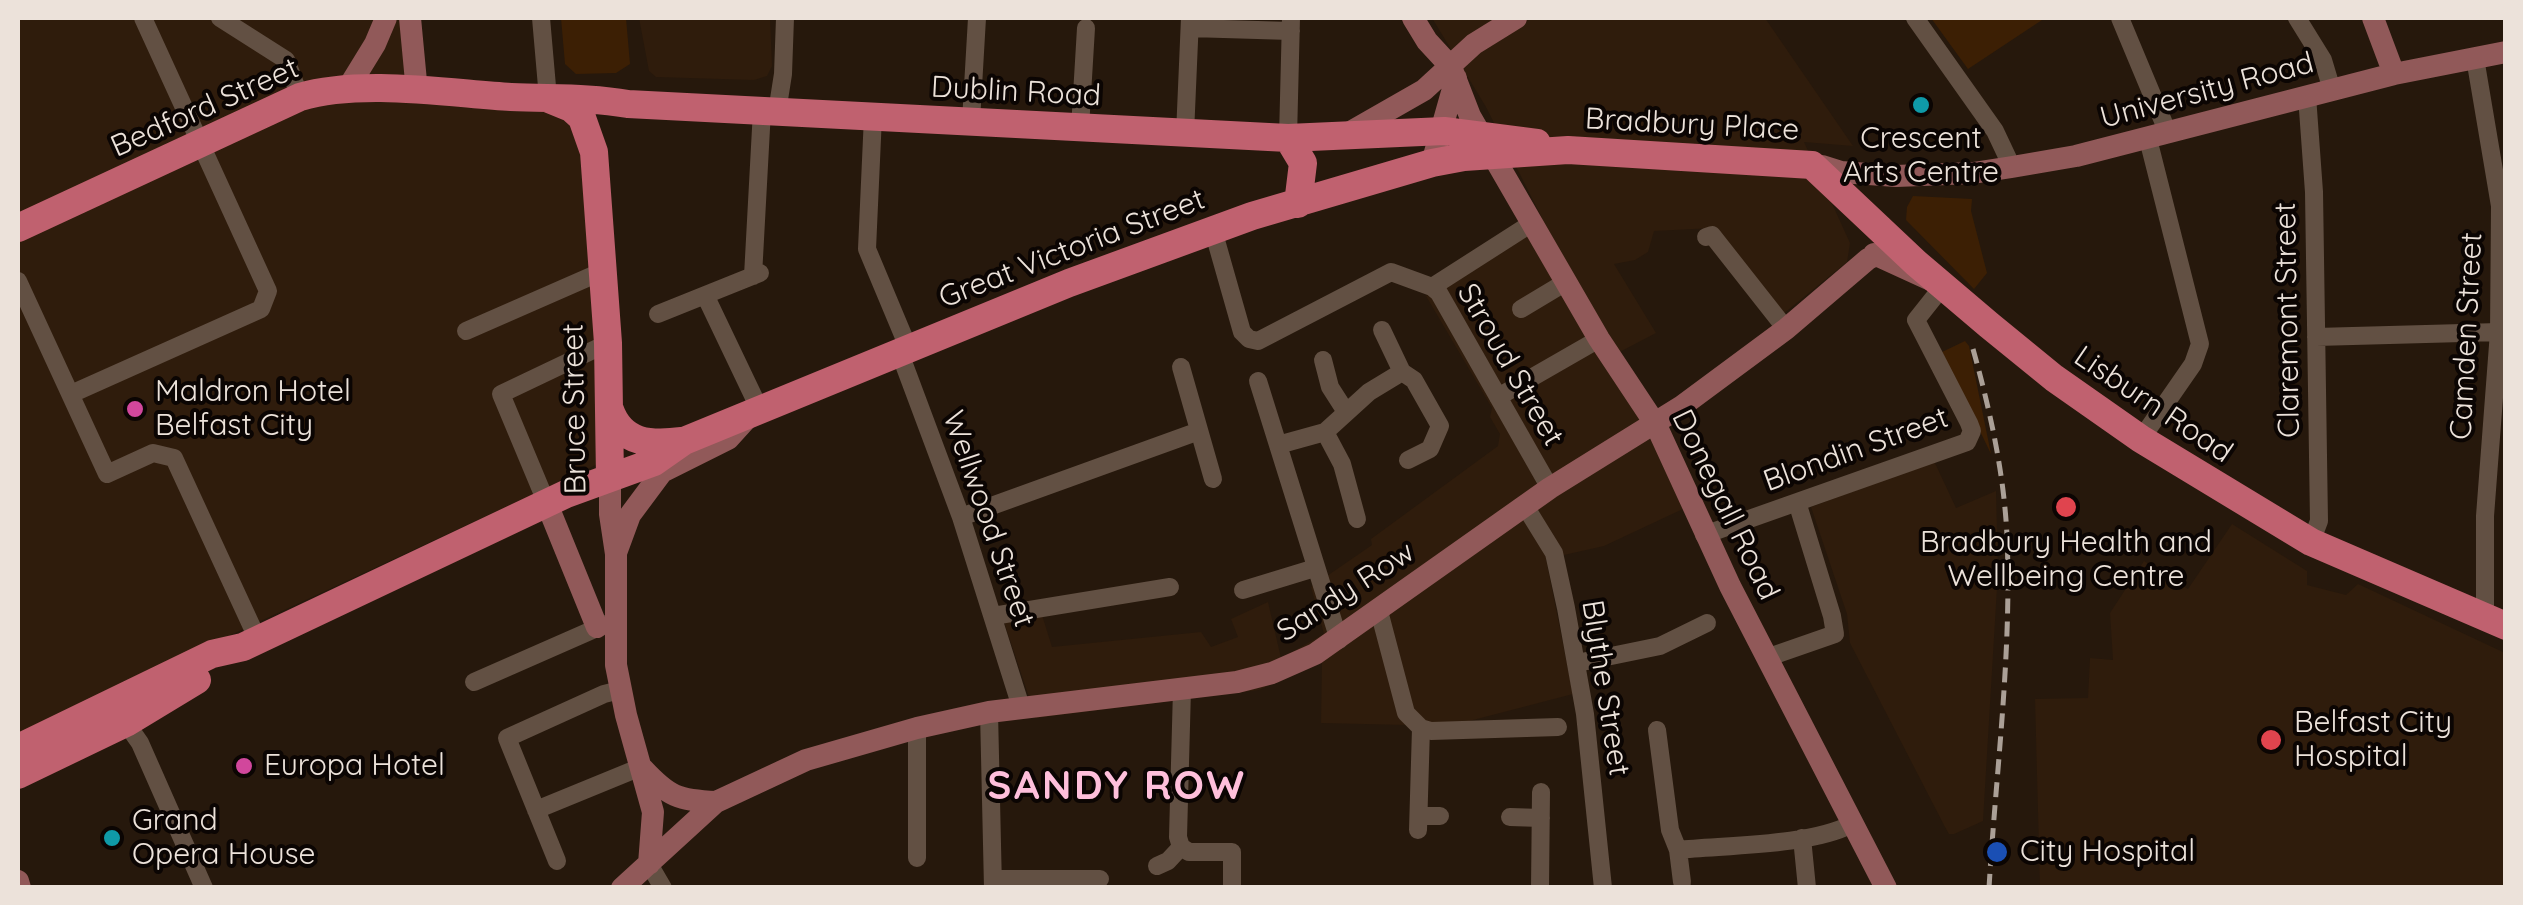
<!DOCTYPE html>
<html>
<head>
<meta charset="utf-8">
<style>
	body { margin:0 }
	#map { position:relative; width:2523px; height:905px; overflow:hidden; background:#26180c; font-family:Quicksand,sans-serif }
	canvas { display:block }
	.frame { position:absolute; inset:0; border:20px solid #ece2da; pointer-events:none }
</style>
</head>
<body>
<div id="map">
<canvas width="2523" height="905"></canvas>
<div class="frame"></div>
</div>
<script>
const ctx = document.querySelector('canvas').getContext('2d');
ctx.lineJoin = 'round';
function fill(path, color) {
  ctx.fillStyle = color;
  ctx.fill(path, 'evenodd');
}
function trace(path, color, width, dash) {
  ctx.strokeStyle = color;
  ctx.lineWidth = width;
  ctx.lineCap = dash ? 'butt' : 'round';
  ctx.setLineDash(dash || []);
  ctx.stroke(path);
}
function write(font, color, halo, rows, align = 'center') {
  ctx.font = font + ' Quicksand,sans-serif';
  ctx.lineWidth = 8;
  ctx.setLineDash([]);
  ctx.textBaseline = 'middle';
  ctx.strokeStyle = halo;
  ctx.fillStyle = color;
  for (const [text, x, y, turn = 0] of rows) {
    ctx.save();
    ctx.translate(x, y);
    ctx.rotate((+turn || 0) * Math.PI / 180);
    ctx.textAlign = isNaN(turn) ? turn : align;
    if (halo) ctx.strokeText(text, 0, 0);
    ctx.fillText(text, 0, 0);
    ctx.restore();
  }
}
const built = new Path2D(`
	M 18,18 L 410,18 L 417,92 L 548,98 L 586,137 L 600,463 L 18,734 Z
	M 639,18 L 770,18 L 772,66 L 767,76 L 754,80 L 656,77 L 649,71 Z
	M 1432,18 L 1765,18 L 1853,146 L 1804,142 L 1850,243 L 1847,262 L 1783,314 L 1713,228 L 1654,231 L 1648,252 L 1635,260 L 1614,264 L 1656,333 L 1610,357 L 1685,508 L 1604,546 L 1546,559 L 1573,694 L 1450,726 L 1321,723 L 1322,661 L 1259,690 L 1036,718 L 1004,622 L 1042,615 L 1052,647 L 1201,632 L 1211,647 L 1238,637 L 1231,619 L 1268,602 L 1281,658 L 1324,634 L 1311,587 L 1372,545 L 1371,539 L 1498,446 L 1500,434 L 1490,417 L 1492,408 L 1426,296 L 1542,218 L 1486,107 Z
	M 1934,461 L 1956,508 L 1996,491 L 1998,571 L 1983,821 L 1954,834 L 1949,834 L 1945,827 L 1850,643 L 1847,614 L 1811,507 Z
	M 2232,524 L 2307,571 L 2307,585 L 2346,595 L 2358,584 L 2505,653 L 2505,887 L 2040,887 L 2035,699 L 2088,698 L 2090,658 L 2113,660 L 2110,613 L 2144,561 L 2188,589 Z`);
const green = new Path2D(`
	M 561,18 L 626,18 L 630,64 L 616,73 L 576,74 L 565,64 Z
	M 1931,18 L 2045,18 L 1968,69 Z
	M 1913,196 L 1972,199 L 1971,211 L 1987,273 L 1974,289 L 1906,220 L 1907,207 Z
	M 1965,341 L 1969,346 L 1991,454 L 1942,352 Z`);
const street = new Path2D(`
	M 220,18 L 286,60 L 300,97
	M 541,18 L 548,98
	M 1915,18 L 1995,131 L 2012,167
	M 2120,18 L 2168,133
	M 2297,18 L 2323,60 L 2332,90
	M 1190,28 L 1291,31
	M 2475,58 L 2500,206 L 2499,332 L 2485,516 L 2485,619
	M 2307,96 L 2314,192 L 2319,521 L 2311,542
	M 777,112 L 783,74 L 785,18
	M 873,116 L 867,249 L 908,347
	M 971,121 L 977,18
	M 1080,128 L 1086,28
	M 1185,134 L 1190,18
	M 1288,138 L 1291,18
	M 1213,230 L 1242,332 L 1249,339 L 1258,341 L 1391,272 L 1432,287 L 1439,293 L 1550,488
	M 1706,237 L 1712,235 L 1786,329
	M 753,276 L 762,110
	M 18,281 L 107,474 L 153,453 L 174,458 L 258,640
	M 1432,287 L 1532,223
	M 706,297 L 759,408
	M 1521,309 L 1566,282
	M 658,314 L 760,273
	M 1382,330 L 1402,372
	M 466,331 L 603,271
	M 2316,337 L 2499,332
	M 899,351 L 961,517 L 1021,707
	M 1323,360 L 1330,387 L 1346,412
	M 1181,367 L 1213,479
	M 1258,381 L 1339,640
	M 71,394 L 261,309 L 268,291 L 143,18
	M 1498,397 L 1599,339
	M 1325,432 L 1342,464 L 1357,519
	M 2141,439 L 2193,364 L 2200,344 L 2148,139
	M 1278,445 L 1325,432 L 1369,392 L 1402,372 L 1414,380 L 1440,426 L 1430,449 L 1408,460
	M 547,504 L 501,394 L 608,343
	M 1525,506 L 1554,553 L 1566,608 L 1585,714 L 1603,888
	M 961,517 L 1199,431
	M 1704,535 L 1967,442 L 1972,431 L 1969,423 L 1916,320 L 1943,286
	M 1243,590 L 1315,568
	M 1379,611 L 1406,713 L 1421,728 L 1431,731 L 1558,727
	M 993,616 L 1170,587
	M 1766,658 L 1835,634 L 1832,616 L 1797,502
	M 1577,663 L 1660,646 L 1707,623
	M 474,682 L 606,624
	M 989,712 L 993,888
	M 126,723 L 140,743 L 204,888
	M 917,728 L 917,858
	M 1657,730 L 1670,830 L 1678,850 L 1682,882
	M 536,810 L 641,767
	M 1419,816 L 1440,816
	M 1510,817 L 1541,818
	M 1418,830 L 1421,728
	M 1802,838 L 1807,888
	M 1181,847 L 1178,837 L 1182,689
	M 1181,847 L 1189,852 L 1232,852 L 1232,888
	M 1678,850 C 1727,845 1810,846 1852,824
	M 557,861 L 507,738 L 604,694 L 620,690
	M 649,864 L 663,888
	M 1157,866 L 1168,861 L 1181,847
	M 993,879 L 1100,879
	M 1540,888 L 1541,792`);
const secondary = new Path2D(`
	M 410,18 L 417,92
	M 1413,18 L 1427,41 L 1451,67 L 1470,116 L 1599,339 L 1656,425 L 1730,586 L 1886,888
	M 2373,18 L 2394,74
	M 348,88 L 375,44 L 386,18
	M 1347,134 L 1424,90 L 1474,44 L 1516,18
	M 1432,163 L 1456,78
	M 1822,166 L 1841,172 L 1896,176 L 1973,173 L 2012,167 L 2076,156 L 2394,74 L 2506,52
	M 1874,254 L 1933,281
	M 610,478 L 610,514 L 616,554 L 616,665 L 626,715 L 653,812 L 649,864
	M 547,504 L 597,627
	M 616,553 L 630,515 L 662,472 L 728,439 L 748,417
	M 643,769 C 669,797 678,800 716,802
	M 18,881 L 20,888
	M 622,888 L 716,802 L 806,760 L 917,728 L 989,712 L 1237,682 L 1272,673 L 1315,654 L 1550,488 L 1682,406 L 1786,329 L 1868,259 L 1896,245`);
const primary = new Path2D(`
	M 549,99 L 571,108 L 582,118 L 594,152 L 608,343 L 610,478
	M 1288,138 L 1303,163 L 1298,204
	M 18,228 L 300,97 C 361,79 447,93 511,97 C 551,99 589,97 628,104 L 1288,138 L 1444,131 L 1537,143
	M 610,410 C 622,444 651,445 682,441
	M 18,748 L 212,654 L 243,647 L 566,494 L 654,462 L 684,441 L 1069,283 L 1252,216 L 1432,163 L 1464,157 L 1568,150 L 1812,165 L 1916,263 L 1989,325 L 2054,378 L 2141,439 L 2311,542 L 2506,626
	M 18,775 L 126,723 L 197,680`);
const rail = new Path2D(`
	M 1973,349 C 1990,410 2004,473 2007,536 C 2012,653 1996,771 1989,888`);
const markers = [
	[1921,105,10,"#0f9aa8"],
	[135,409,10,"#d1479c"],
	[2066,507,12,"#e0444e"],
	[2271,740,12,"#e0444e"],
	[244,766,10,"#d1479c"],
	[112,838,10,"#0f9aa8"],
	[1997,852,12,"#1a4fb4"]
];
const streetNames = [
	["University Road",2207,91,-15],
	["Dublin Road",1016,92,3],
	["Bedford Street",205,108,-24],
	["Bradbury Place",1692,125,3],
	["Great Victoria Street",1072,249,-21],
	["Claremont Street",2288,320,-91],
	["Camden Street",2467,336,-87],
	["Stroud Street",1510,365,60],
	["Lisburn Road",2153,405,34],
	["Bruce Street",575,409,-91],
	["Blondin Street",1856,450,-20],
	["Donegall Road",1725,505,64],
	["Wellwood Street",988,519,71],
	["Sandy Row",1346,592,-33],
	["Blythe Street",1605,688,81]
];
const poiNames = [
	["Crescent",1921,139,"center"],
	["Arts Centre",1921,173,"center"],
	["Maldron Hotel",155,392],
	["Belfast City",155,426],
	["Bradbury Health and",2066,543,"center"],
	["Wellbeing Centre",2066,577,"center"],
	["Belfast City",2294,723],
	["Hospital",2294,757],
	["Europa Hotel",264,766],
	["Grand",132,821],
	["Opera House",132,855],
	["City Hospital",2020,852]
];
const districtNames = [
	["SANDY ROW",1117,787]
];
fill(built, '#2f1c0c');
fill(green, '#3c1f04');
trace(street, '#625043', 18);
trace(secondary, '#915959', 22);
trace(primary, '#c0616f', 28);
trace(rail, '#aba097', 5, [15, 8]);
for (const [x, y, r, color] of markers) {
  const dot = new Path2D();
  dot.arc(x, y, r, 0, 2 * Math.PI);
  ctx.fillStyle = color;
  ctx.fill(dot);
  trace(dot, '#0b0503', 4);
}
write('30px', '#ece2da', '#0b0503', streetNames);
write('30px', '#ece2da', '#0b0503', poiNames, 'left');
ctx.letterSpacing = '2.5px';
write('bold 40px', '#febfdb', '#0b0503', districtNames);
ctx.letterSpacing = '0px';
</script>
</body>
</html>
